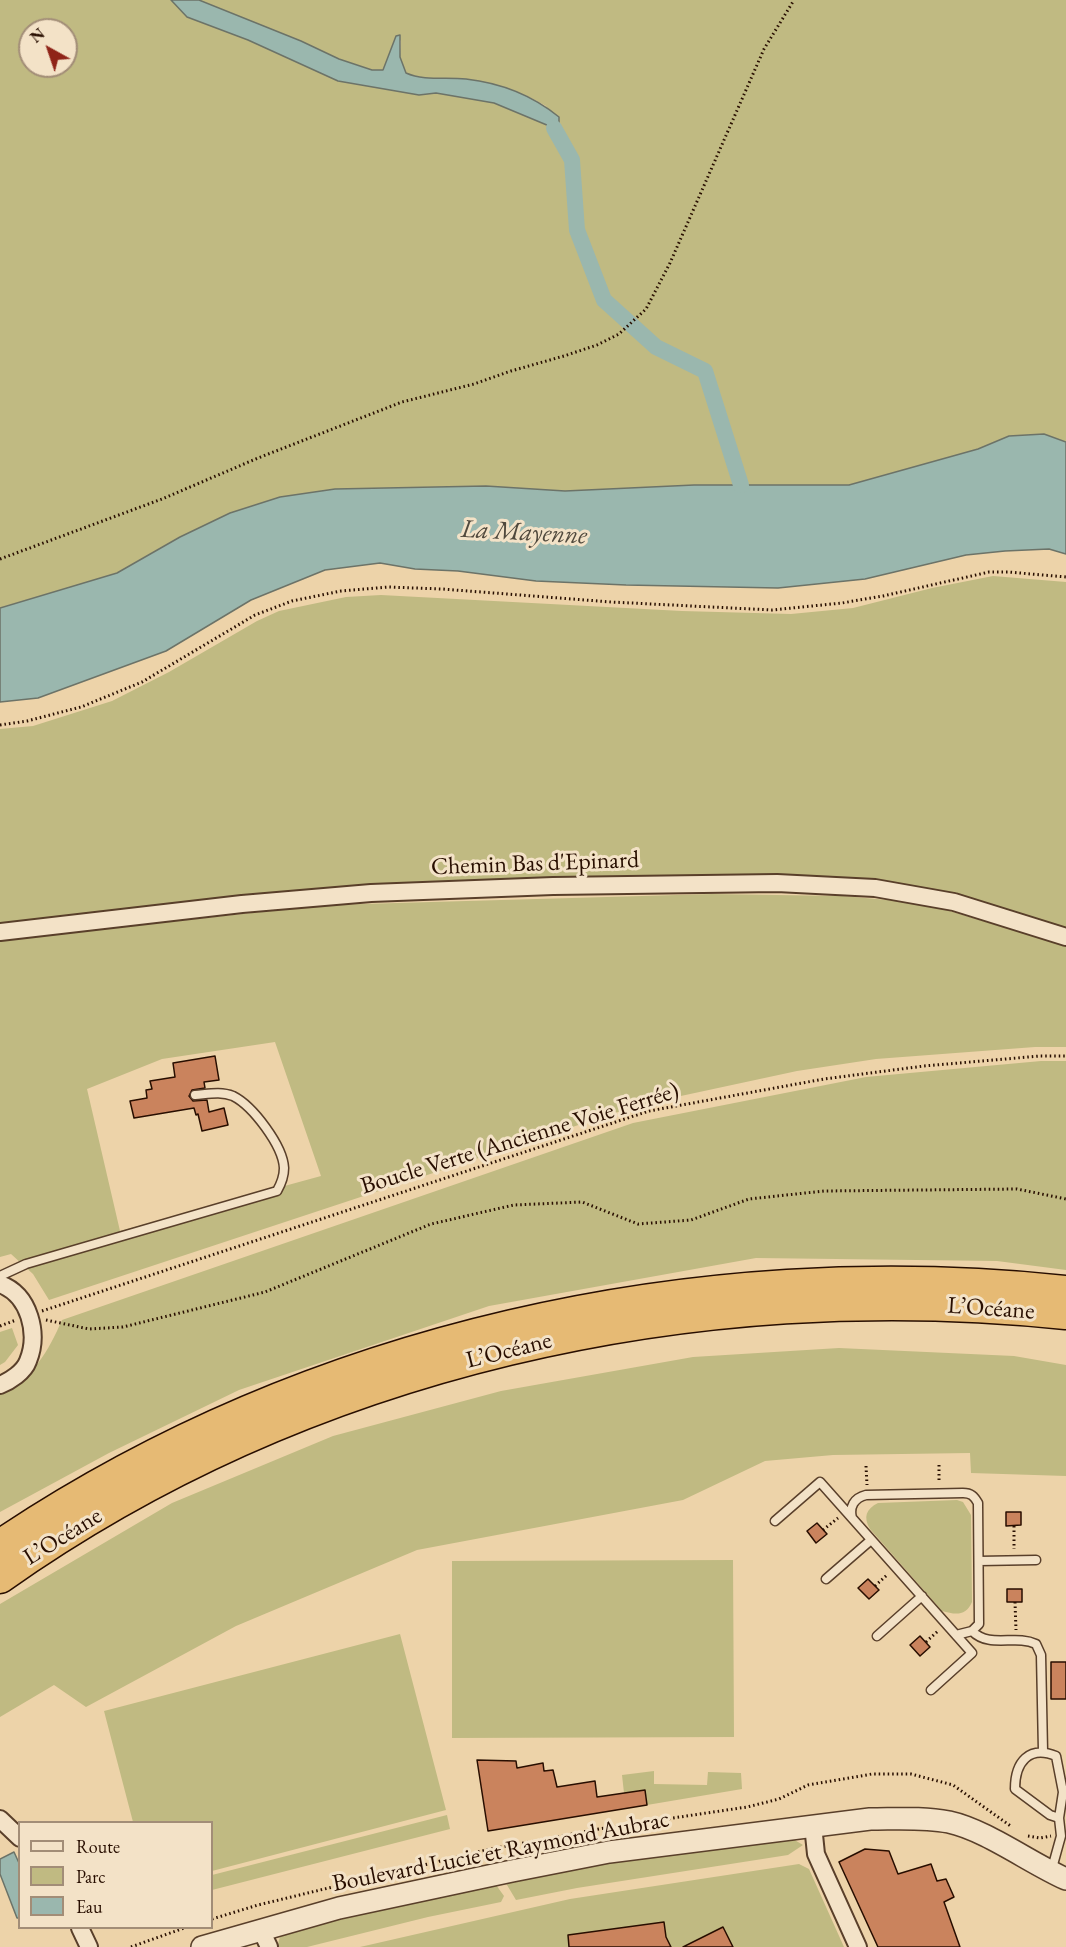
<!DOCTYPE html>
<html>
<head>
<meta charset="utf-8">
<style>
	body { margin:0 }
	#map { position:relative; width:1066px; height:1947px; overflow:hidden; background:#edd3a9; font-family:"EB Garamond",serif }
	canvas { display:block }
	.legend { position:absolute; left:18px; top:1821px; width:195px; height:108px; box-sizing:border-box; background:#f3e2c7; border:2px solid #a28d77; margin:0; padding:8px 10px; list-style:none; font-size:18px; color:#280e00 }
	.legend li { display:flex; align-items:center; gap:12px; height:30px }
	.legend b { width:30px; border:2px solid #a28d77 }
	.north { position:absolute; left:18px; top:18px; width:60px; height:60px; box-sizing:border-box; background:#f3e2c7; border:2px solid #a28d77; border-radius:50%; rotate:320deg; font-size:16px; font-weight:700; line-height:24px; text-align:center; color:#280e00 }
	.north::after { content:''; display:block; margin:auto; width:21px; height:27px; background:#8f2418; clip-path:polygon(50% 0,100% 100%,50% 72%,0 100%) }
</style>
</head>
<body>
<div id="map">
<canvas width="1066" height="1947"></canvas>
<ul class="legend">
<li><b style="height:8px;background:#f3e2c7"></b>Route</li>
<li><b style="height:16px;background:#c0ba82"></b>Parc</li>
<li><b style="height:16px;background:#9ab7ae"></b>Eau</li>
</ul>
<div class="north">N</div>
</div>
<script>
const ctx = document.querySelector('canvas').getContext('2d');
ctx.lineJoin = 'round';
function fill(path, color) {
  ctx.fillStyle = color;
  ctx.fill(path, 'evenodd');
}
function trace(path, color, width, dash) {
  ctx.strokeStyle = color;
  ctx.lineWidth = width;
  ctx.lineCap = dash ? 'butt' : 'round';
  ctx.setLineDash(dash || []);
  ctx.stroke(path);
}
function write(font, color, halo, rows, align = 'center') {
  ctx.font = font + ' "EB Garamond",serif';
  ctx.lineWidth = 6;
  ctx.setLineDash([]);
  ctx.textBaseline = 'middle';
  ctx.strokeStyle = halo;
  ctx.fillStyle = color;
  for (const [text, x, y, turn = 0] of rows) {
    ctx.save();
    ctx.translate(x, y);
    ctx.rotate((+turn || 0) * Math.PI / 180);
    ctx.textAlign = isNaN(turn) ? turn : align;
    if (halo) ctx.strokeText(text, 0, 0);
    ctx.fillText(text, 0, 0);
    ctx.restore();
  }
}
const green = new Path2D(`
	M 0,0 L 171,0 L 187,17 L 248,40 L 338,81 L 419,95 L 436,93 L 494,103 L 554,128 L 546,106 C 521,91 495,83 466,79 C 447,77 425,81 406,73 L 400,57 L 401,41 L 396,36 L 383,71 C 353,70 327,52 300,41 C 266,27 232,15 199,0 L 1066,0 L 1066,442 L 1044,434 L 1009,436 L 978,449 L 849,485 L 694,485 L 565,491 L 486,486 L 335,489 L 180,537 L 117,573 L 0,608 ZM 30,30 L 66,30 L 66,66 L 30,66 Z
	M 993,576 L 1066,582 L 1066,928 L 916,890 L 689,877 L 394,883 L 144,906 L 0,923 L 0,729 L 33,726 L 112,701 L 169,672 L 257,621 L 279,611 L 346,597 L 381,595 L 682,611 L 791,614 L 853,608 L 932,588 Z
	M 712,894 L 842,896 L 923,903 L 1066,946 L 1066,1047 L 1035,1047 L 876,1059 L 797,1071 L 639,1105 L 49,1300 L 33,1274 L 11,1254 L 0,1257 L 0,940 L 326,905 ZM 275,1042 L 321,1176 L 120,1231 L 87,1089 L 162,1059 Z
	M 1041,1061 L 1066,1061 L 1066,1270 L 997,1261 L 756,1258 L 489,1306 L 239,1390 L 109,1453 L 0,1512 L 0,1394 C 32,1380 49,1350 62,1320 L 633,1123 L 866,1077 Z
	M 12,1328 L 18,1345 L 5,1362 L 0,1365 L 0,1332 Z
	M 839,1348 L 1014,1356 L 1066,1365 L 1066,1476 L 971,1473 L 970,1453 L 833,1455 L 765,1461 L 683,1500 L 417,1550 L 236,1626 L 86,1707 L 54,1685 L 0,1717 L 0,1604 L 172,1503 L 333,1436 L 501,1391 L 693,1357 Z
	M 957,1500 L 963,1502 L 971,1515 L 972,1602 C 966,1616 956,1615 942,1611 L 870,1529 C 863,1517 866,1509 878,1503 Z
	M 733,1560 L 734,1737 L 452,1738 L 452,1561 Z
	M 400,1634 L 446,1810 L 212,1871 L 212,1822 L 133,1822 L 104,1711 Z
	M 654,1771 L 654,1784 L 707,1785 L 708,1772 L 741,1773 L 742,1789 L 647,1805 L 645,1790 L 624,1793 L 622,1775 Z
	M 447,1815 L 450,1829 L 212,1890 L 212,1875 Z
	M 793,1839 L 803,1845 L 788,1855 L 577,1888 L 516,1900 L 504,1880 L 609,1861 Z
	M 799,1864 L 809,1869 L 844,1947 L 360,1947 L 570,1899 Z
	M 494,1882 L 504,1896 L 501,1902 L 428,1917 L 307,1947 L 277,1947 L 280,1937 L 286,1931 Z`);
const water = new Path2D(`
	M 171,0 L 199,0 L 301,41 L 339,59 L 372,70 L 383,70 L 396,36 L 400,35 L 400,57 L 406,73 C 424,81 446,77 466,79 C 501,83 532,95 559,117 L 559,125 L 554,128 L 494,103 L 436,93 L 419,95 L 338,81 L 248,40 L 187,17 Z
	M 1044,434 L 1066,442 L 1066,554 L 1049,549 L 1005,551 L 966,555 L 865,579 L 778,588 L 626,585 L 536,581 L 458,571 L 415,569 L 380,563 L 325,570 L 251,600 L 166,651 L 38,698 L 0,702 L 0,608 L 117,573 L 180,537 L 230,513 L 280,497 L 335,489 L 486,486 L 565,491 L 694,485 L 849,485 L 978,449 L 1009,436 Z
	M 14,1852 L 19,1863 L 19,1918 L 17,1918 L 0,1874 L 0,1859 Z`);
const canal = new Path2D(`
	M 554,128 L 572,160 L 577,230 L 604,300 L 656,347 L 705,371 L 741,485`);
const building = new Path2D(`
	M 215,1056 L 219,1080 L 204,1082 L 205,1088 L 192,1090 L 189,1096 L 193,1101 L 207,1100 L 209,1112 L 224,1108 L 228,1125 L 202,1131 L 198,1114 L 196,1115 L 194,1108 L 134,1118 L 130,1101 L 147,1098 L 146,1090 L 152,1089 L 150,1081 L 175,1077 L 173,1063 Z
	M 1006,1512 L 1021,1512 L 1021,1525 L 1006,1526 Z
	M 817,1523 L 827,1534 L 816,1543 L 807,1531 Z
	M 868,1579 L 879,1590 L 869,1599 L 858,1588 Z
	M 1007,1589 L 1022,1589 L 1022,1602 L 1007,1602 Z
	M 920,1636 L 930,1647 L 920,1656 L 910,1645 Z
	M 1051,1662 L 1066,1662 L 1066,1699 L 1051,1699 Z
	M 477,1760 L 516,1761 L 517,1768 L 543,1763 L 544,1771 L 553,1770 L 557,1787 L 595,1781 L 597,1797 L 645,1790 L 647,1805 L 488,1831 Z
	M 865,1849 L 889,1851 L 898,1874 L 931,1864 L 937,1881 L 946,1879 L 954,1897 L 944,1902 L 960,1947 L 878,1947 L 839,1862 Z
	M 664,1922 L 666,1937 L 671,1947 L 569,1947 L 568,1935 Z
	M 723,1927 L 733,1947 L 683,1947 Z`);
const path = new Path2D(`
	M 0,559 L 162,499 L 258,458 L 402,402 L 474,384 L 511,371 L 564,356 L 597,345 L 619,334 L 646,309 L 670,263 L 764,49 L 794,0
	M 0,725 L 27,721 L 81,707 L 142,682 L 255,615 L 292,601 L 341,591 L 388,587 L 442,589 L 611,602 L 772,610 L 842,603 L 883,596 L 989,572 L 1008,572 L 1066,577
	M 42,1311 L 649,1111 L 824,1079 L 924,1066 L 1040,1056 L 1066,1056
	M 46,1320 L 89,1329 L 123,1327 L 265,1292 L 431,1224 L 514,1205 L 582,1202 L 638,1224 L 691,1220 L 749,1199 L 824,1191 L 1017,1189 L 1066,1199
	M 0,1326 L 16,1320
	M 939,1465 L 939,1481
	M 866,1466 L 867,1485
	M 1014,1526 L 1014,1549
	M 823,1530 L 838,1518
	M 875,1586 L 887,1575
	M 1015,1602 L 1016,1630
	M 926,1642 L 938,1631
	M 1028,1836 L 1040,1838 L 1051,1836
	M 212,1919 L 258,1905 L 486,1850 L 599,1829 L 747,1807 L 779,1799 L 808,1785 L 872,1774 L 911,1774 L 953,1785 L 1012,1827
	M 131,1947 L 184,1928`);
const service = new Path2D(`
	M 0,1276 L 26,1264 L 277,1191 C 281,1184 284,1176 284,1168 C 283,1146 253,1106 233,1096 C 221,1091 208,1094 195,1095
	M 852,1518 C 849,1507 854,1498 866,1495 L 963,1493 C 971,1493 974,1496 978,1503 L 979,1624 L 972,1631 L 956,1635
	M 775,1521 L 820,1482 L 972,1653 L 931,1690
	M 979,1561 L 1036,1560
	M 826,1579 L 871,1540
	M 972,1631 C 990,1649 1015,1634 1036,1644 L 1041,1655 L 1043,1751
	M 877,1636 L 922,1596
	M 1051,1872 L 1061,1836 L 1059,1818 L 1063,1792 L 1056,1756 C 1029,1745 1015,1762 1015,1789 L 1050,1815 L 1059,1818`);
const minor = new Path2D(`
	M 0,932 L 242,904 L 371,893 L 553,886 L 777,883 L 875,888 L 954,902 L 1066,937
	M 0,1284 C 30,1295 39,1334 28,1361 C 24,1372 10,1381 0,1385
	M 0,1819 L 20,1838
	M 813,1825 L 816,1854 L 858,1947
	M 80,1928 L 89,1947
	M 261,1930 L 269,1947`);
const tertiary = new Path2D(`
	M 202,1947 L 339,1908 L 512,1871 L 609,1852 L 870,1819 C 896,1819 923,1817 949,1822 C 986,1830 1030,1863 1066,1879`);
const motorway = new Path2D(`
	M 0,1545 C 310,1337 697,1252 1066,1291
	M 0,1578 C 307,1361 694,1275 1066,1314`);
const streetNames = [
	["Chemin Bas d'Epinard",535,864,-2],
	["Boucle Verte (Ancienne Voie Ferrée)",520,1139,-17],
	["L’Océane",991,1309,4],
	["L’Océane",509,1351,-14],
	["L’Océane",63,1537,-32],
	["Boulevard Lucie et Raymond Aubrac",501,1852,-11]
];
const waterNames = [
	["La Mayenne",524,533,3]
];
fill(green, '#c0ba82');
fill(water, '#9ab7ae');
trace(water, '#6c7368', 1.5);
trace(canal, '#9ab7ae', 16);
fill(building, '#ca835d');
trace(building, '#280e00', 1.5);
trace(service, '#593f2a', 11);
trace(minor, '#593f2a', 20);
trace(tertiary, '#593f2a', 24);
trace(motorway, '#280e00', 33);
trace(path, '#280e00', 3, [1.5, 3]);
trace(service, '#f3e2c7', 8);
trace(minor, '#f3e2c7', 16);
trace(tertiary, '#f3e2c7', 21);
trace(motorway, '#e6ba74', 30);
write('24px', '#280e00', '#f3e2c7', streetNames);
write('italic 26px', '#50493d', '#f3e2c7', waterNames);
</script>
</body>
</html>
